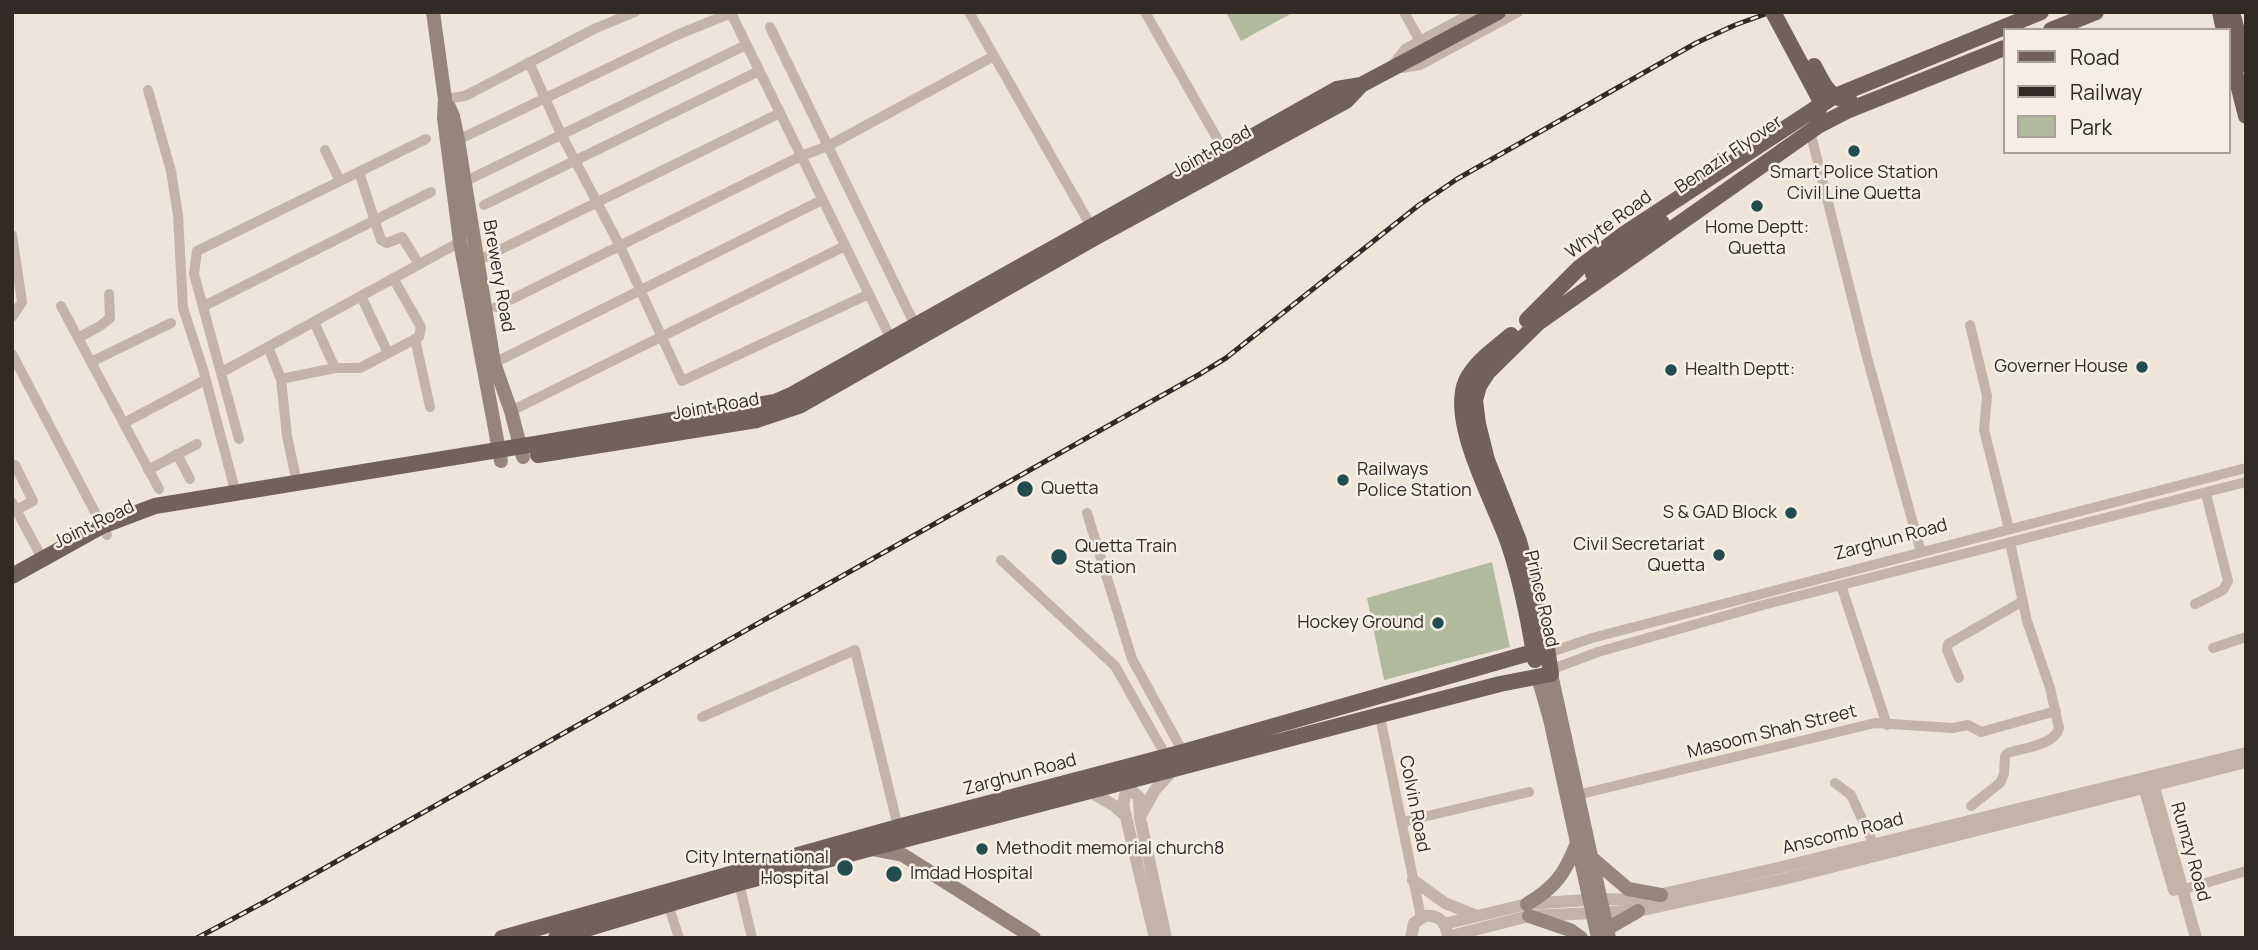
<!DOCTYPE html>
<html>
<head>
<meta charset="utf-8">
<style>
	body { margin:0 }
	#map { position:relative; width:2258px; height:950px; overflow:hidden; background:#eee4da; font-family:Manrope,sans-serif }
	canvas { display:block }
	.frame { position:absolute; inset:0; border:14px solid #322a27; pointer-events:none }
	.legend { position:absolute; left:2003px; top:28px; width:228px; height:126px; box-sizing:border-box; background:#f6eee6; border:2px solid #a8a09a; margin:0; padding:9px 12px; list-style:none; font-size:21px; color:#322a27 }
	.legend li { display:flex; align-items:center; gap:14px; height:35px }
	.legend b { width:35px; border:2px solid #a8a09a }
</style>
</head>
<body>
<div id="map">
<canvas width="2258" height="950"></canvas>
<div class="frame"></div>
<ul class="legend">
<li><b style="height:9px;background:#72615a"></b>Road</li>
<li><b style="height:9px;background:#322a27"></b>Railway</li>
<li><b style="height:19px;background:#b1ba9d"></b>Park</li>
</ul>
</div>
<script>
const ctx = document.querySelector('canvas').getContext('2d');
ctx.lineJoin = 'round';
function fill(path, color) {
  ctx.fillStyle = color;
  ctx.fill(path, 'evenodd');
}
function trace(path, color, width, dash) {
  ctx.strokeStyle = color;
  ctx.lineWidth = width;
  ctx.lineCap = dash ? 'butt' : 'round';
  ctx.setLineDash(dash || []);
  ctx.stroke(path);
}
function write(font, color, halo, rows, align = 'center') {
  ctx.font = font + ' Manrope,sans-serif';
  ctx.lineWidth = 5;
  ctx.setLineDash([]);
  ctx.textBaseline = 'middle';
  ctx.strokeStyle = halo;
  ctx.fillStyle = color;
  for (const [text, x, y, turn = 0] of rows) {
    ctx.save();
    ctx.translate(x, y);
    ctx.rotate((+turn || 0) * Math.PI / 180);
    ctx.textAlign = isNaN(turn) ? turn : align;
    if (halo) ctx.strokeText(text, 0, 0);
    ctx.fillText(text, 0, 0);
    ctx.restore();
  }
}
const green = new Path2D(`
	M 1226,12 L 1294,12 L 1241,41 Z
	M 1492,562 L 1510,647 L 1384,680 L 1367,598 Z`);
const minor = new Path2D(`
	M 969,12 L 1091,226
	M 1145,12 L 1226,154
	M 1404,12 L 1420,41
	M 731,13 L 891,339
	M 770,27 L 915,325
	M 529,62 L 561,134 L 620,246 L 682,381 L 869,294
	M 1392,66 L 1405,49 L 1474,12
	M 1402,68 L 1420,65 L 1518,12
	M 148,90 L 171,171 L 178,215 L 183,308 L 203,369 L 236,494
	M 445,99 L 465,96 L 594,29 L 635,12
	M 1810,131 L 1867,357 L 1921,552
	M 458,140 L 677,35 L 731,13
	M 325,150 L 340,181
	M 359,172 L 381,240 L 387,243 L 402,237 L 419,264
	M 464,182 L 746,45
	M 484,205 L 759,71
	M 12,235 L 22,302 L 12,317
	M 485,257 L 780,113
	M 361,296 L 388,353
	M 61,306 L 159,489
	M 204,306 L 431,192
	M 496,307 L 801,156 L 828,146 L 994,56
	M 314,322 L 335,368
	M 1970,325 L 1987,396 L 1984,430 L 2009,529
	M 78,338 L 100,326 L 110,318 L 109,294
	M 415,339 L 430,407
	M 268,347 L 281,379 L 287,436 L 297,483
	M 12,354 L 107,535
	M 91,362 L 171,323
	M 494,363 L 822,200
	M 222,372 L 460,242
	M 281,379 L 335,368 L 360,368 L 419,337 L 421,327 L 393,278
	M 511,411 L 845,246
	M 124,423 L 205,380
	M 239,439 L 194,274 L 197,251 L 426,139
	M 177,454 L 190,479
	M 148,470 L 197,444
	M 12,502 L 43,560
	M 13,512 L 33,501 L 15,465
	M 1087,513 L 1132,659 L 1183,752
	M 1001,560 L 1115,666 L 1166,756
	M 1841,585 L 1887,725
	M 2195,604 L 2223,590 L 2228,581 L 2206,494
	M 2213,648 L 2246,637
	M 1548,653 L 1592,638 L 2246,468
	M 1550,670 L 1598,652 L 1763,605 L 2246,482
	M 1959,678 L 1947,650 L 1948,644 L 2023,601
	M 1379,712 L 1421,917
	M 702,717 L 855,650 L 898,827
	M 1835,783 L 1851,795 L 1874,845
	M 1577,795 L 1875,723 L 1953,728 L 1968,725 L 1981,732 L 2056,711
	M 1971,806 L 2000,783 L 2004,774 L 2005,756 L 2008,753 C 2023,748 2055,745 2059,728 L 2050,688 L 2027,621 L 2010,542
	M 1402,822 L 1529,792
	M 739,883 L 752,938
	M 2182,890 L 2246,871
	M 668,904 L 679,938`);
const tertiary = new Path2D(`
	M 2142,780 L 2174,890
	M 2152,780 L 2196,938
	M 1091,792 L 1113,805 L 1126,816
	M 1141,815 L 1155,790 L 1173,770
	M 1413,880 L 1445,903 L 1477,916
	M 1444,924 L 1527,904 L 1601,899 L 1636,900 L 1778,868 L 2246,753
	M 1447,937 L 1529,916 L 1638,911 L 1780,880 L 2246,762
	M 1155,938 L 1123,805 L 1125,795 L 1132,791 L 1139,797 L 1140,818 L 1166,938
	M 1411,938 L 1414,923 L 1425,916 C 1436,915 1445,920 1447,932`);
const secondary = new Path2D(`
	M 433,12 L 445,99 L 444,118 L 460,242 L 501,461
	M 449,107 L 453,116 L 458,140 L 494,363 L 511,411 L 523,457
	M 1551,674 L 1609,938
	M 1538,677 L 1550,719 L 1598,938
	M 872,849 L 903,855 L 1034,938
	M 1593,859 L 1628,889 L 1661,895
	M 1527,904 C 1556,887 1565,873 1577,843
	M 1529,916 L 1570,930 L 1581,938
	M 1607,929 L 1638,911`);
const primary = new Path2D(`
	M 2220,12 L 2224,30
	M 2232,12 L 2246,65
	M 2051,30 L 2096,12
	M 2228,45 L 2246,116
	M 1593,274 L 1662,223
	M 1527,320 L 1579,268 L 1624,234 L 1833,97 L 2041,12
	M 1511,335 C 1496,348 1475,362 1466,381 C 1448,423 1496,505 1509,545 C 1521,581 1529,622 1535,660
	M 538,455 L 757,420 L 799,406 L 1096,237 L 1346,101 L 1361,85
	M 12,576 L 102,526 L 155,506 L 547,442 L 775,402 L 793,394 L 1337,89 L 1361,85 L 1498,12
	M 502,938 L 898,827 L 1183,752 L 1547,648
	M 556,938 L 739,883 L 1380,715 L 1500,684 L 1551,674 L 1547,648 L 1519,541 L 1487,460 L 1478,424 L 1475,400 L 1479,386 L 1488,372 L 1538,323 L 1818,126 L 1849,110 L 2004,48`);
const rail = new Path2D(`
	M 197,938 L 268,900 L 1200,374 L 1226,358 L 1419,205 L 1457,179 L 1696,43 L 1735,25 L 1771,12`);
const primaryBridge = new Path2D(`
	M 1773,12 L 1819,98 L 1820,104 L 1817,118
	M 1814,66 C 1823,83 1829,99 1850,101`);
const markers = [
	[1854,151,7,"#224c4d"],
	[1757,206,7,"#224c4d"],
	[2142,367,7,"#224c4d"],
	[1671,370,7,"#224c4d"],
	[1343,480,7,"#224c4d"],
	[1025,489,9,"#224c4d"],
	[1791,513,7,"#224c4d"],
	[1719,555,7,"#224c4d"],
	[1059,557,9,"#224c4d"],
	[1438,623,7,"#224c4d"],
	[982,849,7,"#224c4d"],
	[845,868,9,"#224c4d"],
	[894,874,9,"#224c4d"]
];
const streetNames = [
	["Joint Road",1212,152,-29],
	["Benazir Flyover",1729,155,-34],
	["Whyte Road",1609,225,-36],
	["Brewery Road",498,276,80],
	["Joint Road",716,407,-10],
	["Joint Road",94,525,-26],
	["Zarghun Road",1891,540,-15],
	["Prince Road",1541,599,77],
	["Masoom Shah Street",1772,732,-14],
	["Zarghun Road",1020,775,-15],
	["Colvin Road",1414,804,79],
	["Anscomb Road",1843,834,-14],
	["Rumzy Road",2190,852,74]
];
const poiNames = [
	["Smart Police Station",1854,173,"center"],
	["Civil Line Quetta",1854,194,"center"],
	["Home Deptt:",1757,228,"center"],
	["Quetta",1757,249,"center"],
	["Governer House",2128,367,"right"],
	["Health Deptt:",1685,370],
	["Railways",1357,470],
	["Police Station",1357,491],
	["Quetta",1041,489],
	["S & GAD Block",1777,513,"right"],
	["Civil Secretariat",1705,545,"right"],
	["Quetta",1705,566,"right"],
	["Quetta Train",1075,547],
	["Station",1075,568],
	["Hockey Ground",1424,623,"right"],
	["Methodit memorial church8",996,849],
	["City International",829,858,"right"],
	["Hospital",829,879,"right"],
	["Imdad Hospital",910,874]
];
fill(green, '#b1ba9d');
trace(minor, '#c4b4a8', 10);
trace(tertiary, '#c4b4a8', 12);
trace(secondary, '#97847a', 14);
trace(primary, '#72615a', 16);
trace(rail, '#322a27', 5);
trace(rail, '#f6eee6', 2.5, [8]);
trace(primaryBridge, '#72615a', 16);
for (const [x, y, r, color] of markers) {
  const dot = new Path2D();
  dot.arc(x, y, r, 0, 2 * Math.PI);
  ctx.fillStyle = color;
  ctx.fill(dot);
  trace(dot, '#f6eee6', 2.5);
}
write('18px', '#322a27', '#f6eee6', streetNames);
write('18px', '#322a27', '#f6eee6', poiNames, 'left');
</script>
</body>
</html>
